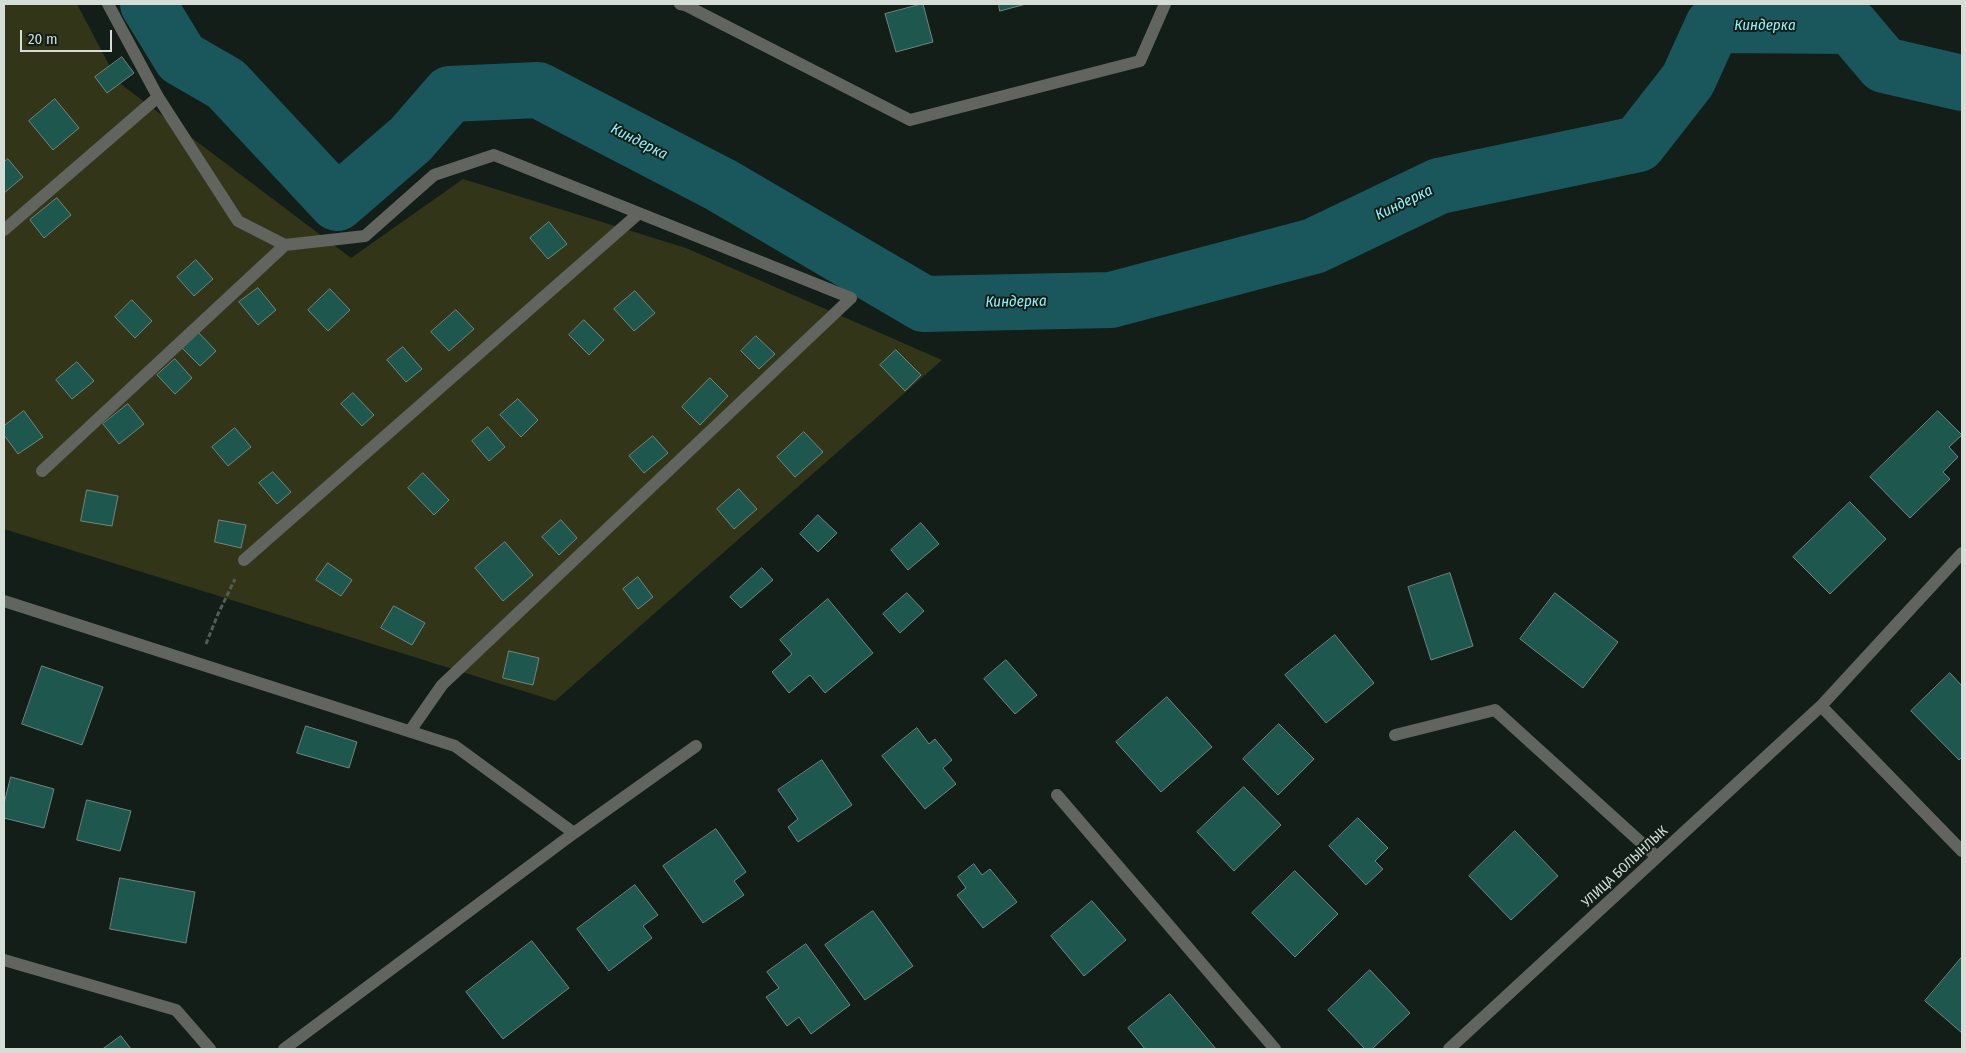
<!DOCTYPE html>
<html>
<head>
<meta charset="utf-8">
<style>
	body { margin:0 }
	#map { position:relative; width:1966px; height:1053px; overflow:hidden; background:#121e17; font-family:"Fira Sans Condensed",sans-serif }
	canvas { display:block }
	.frame { position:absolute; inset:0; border:5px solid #d5ddd7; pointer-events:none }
	.scale { position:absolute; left:20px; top:30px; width:92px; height:22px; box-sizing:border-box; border:2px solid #d5ddd7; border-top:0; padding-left:6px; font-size:15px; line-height:18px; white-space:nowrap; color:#d5ddd7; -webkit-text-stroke:4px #121e17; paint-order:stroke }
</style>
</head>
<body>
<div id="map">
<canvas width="1966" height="1053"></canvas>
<div class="frame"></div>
<div class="scale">20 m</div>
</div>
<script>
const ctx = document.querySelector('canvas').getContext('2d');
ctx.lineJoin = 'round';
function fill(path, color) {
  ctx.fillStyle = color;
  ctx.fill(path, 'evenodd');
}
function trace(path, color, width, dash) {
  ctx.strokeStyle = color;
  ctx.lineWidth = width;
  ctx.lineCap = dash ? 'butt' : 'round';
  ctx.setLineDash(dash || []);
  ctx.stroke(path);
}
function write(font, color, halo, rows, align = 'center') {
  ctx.font = font + ' "Fira Sans Condensed",sans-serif';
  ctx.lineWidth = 4;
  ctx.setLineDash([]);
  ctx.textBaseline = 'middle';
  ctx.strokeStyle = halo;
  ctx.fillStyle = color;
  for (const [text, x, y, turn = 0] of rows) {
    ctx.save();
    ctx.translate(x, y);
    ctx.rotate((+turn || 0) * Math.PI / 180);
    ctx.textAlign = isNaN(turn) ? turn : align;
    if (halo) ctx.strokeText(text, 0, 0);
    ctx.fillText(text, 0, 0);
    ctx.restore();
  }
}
const green = new Path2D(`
	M 4,4 L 77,4 L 118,82 L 351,258 L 463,179 L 686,248 L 942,360 L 555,701 L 4,529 Z`);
const river = new Path2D(`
	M 148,4 L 181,58 L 226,84 L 337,203 L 411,139 L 450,94 L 538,90 L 721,185 L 924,304 L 1111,300 L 1314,246 L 1439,186 L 1638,144 L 1688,80 L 1713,25 L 1851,26 L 1884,65 L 1962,83`);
const building = new Path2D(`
	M 923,4 L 933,42 L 896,52 L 885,14 Z
	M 999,4 L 1026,4 L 1000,11 Z
	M 122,57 L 134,73 L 107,93 L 95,77 Z
	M 55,99 L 79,128 L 53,150 L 29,121 Z
	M 8,159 L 23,177 L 4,193 L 4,162 Z
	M 57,198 L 71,215 L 44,238 L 30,220 Z
	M 549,222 L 567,244 L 548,259 L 530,238 Z
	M 196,260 L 213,279 L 194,296 L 177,277 Z
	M 258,288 L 276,310 L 258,325 L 239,302 Z
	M 330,289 L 350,310 L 328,331 L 308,310 Z
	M 635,291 L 655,313 L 634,331 L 614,309 Z
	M 132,300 L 152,321 L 135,338 L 115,317 Z
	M 456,310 L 474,329 L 449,351 L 431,332 Z
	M 584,320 L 604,340 L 589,355 L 569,335 Z
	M 198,332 L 216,351 L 200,366 L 182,348 Z
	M 756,336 L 775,354 L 759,369 L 741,351 Z
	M 403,347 L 422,369 L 406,382 L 387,360 Z
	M 896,350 L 921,375 L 905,391 L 880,365 Z
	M 175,359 L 192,378 L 175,394 L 157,375 Z
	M 77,362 L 94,381 L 72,399 L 56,380 Z
	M 710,378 L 728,396 L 700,425 L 682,407 Z
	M 353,393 L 374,415 L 362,426 L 341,404 Z
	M 518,399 L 538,420 L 521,437 L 500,415 Z
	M 128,404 L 144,424 L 119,444 L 103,424 Z
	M 24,411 L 43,437 L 18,454 L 4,435 L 4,426 Z
	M 1938,411 L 1962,435 L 1949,447 L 1958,457 L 1943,472 L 1950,479 L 1910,518 L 1870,477 Z
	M 488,427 L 505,447 L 489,461 L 472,441 Z
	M 235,428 L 251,447 L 228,466 L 212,447 Z
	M 804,432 L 823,452 L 795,477 L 777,457 Z
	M 653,436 L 668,453 L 644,473 L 629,456 Z
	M 273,472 L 291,492 L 277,504 L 259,483 Z
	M 423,473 L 449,500 L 434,515 L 408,488 Z
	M 739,489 L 757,509 L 734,529 L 717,509 Z
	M 87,490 L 118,496 L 112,526 L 81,521 Z
	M 1850,502 L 1886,539 L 1830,594 L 1793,557 Z
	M 818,515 L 837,533 L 818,552 L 800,534 Z
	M 219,520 L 246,525 L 241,548 L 215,542 Z
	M 561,520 L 577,538 L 559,555 L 542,537 Z
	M 921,523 L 939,544 L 908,570 L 891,550 Z
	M 505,542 L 533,575 L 503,601 L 475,568 Z
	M 328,563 L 352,580 L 341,596 L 316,580 Z
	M 762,568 L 773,580 L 741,608 L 730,597 Z
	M 1450,573 L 1473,646 L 1431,660 L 1408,587 Z
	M 638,577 L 653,597 L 638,609 L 623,589 Z
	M 907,593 L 924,611 L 900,633 L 883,614 Z
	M 1555,593 L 1618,642 L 1583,688 L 1520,639 Z
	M 828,599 L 873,653 L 825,693 L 810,675 L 789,693 L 772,672 L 792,654 L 780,640 Z
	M 394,606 L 425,623 L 412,645 L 381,628 Z
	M 1335,635 L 1374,683 L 1326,723 L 1285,675 Z
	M 509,651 L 539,658 L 533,685 L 503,678 Z
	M 1006,660 L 1037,695 L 1015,714 L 984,679 Z
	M 42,666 L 103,687 L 82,745 L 22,724 Z
	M 1950,673 L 1962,686 L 1962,757 L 1959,760 L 1911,711 Z
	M 1167,697 L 1212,747 L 1161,792 L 1116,742 Z
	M 1279,724 L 1314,759 L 1278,795 L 1243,759 Z
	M 306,726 L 357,742 L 349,768 L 297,753 Z
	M 917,728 L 929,744 L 935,739 L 952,760 L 943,768 L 956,784 L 925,809 L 882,756 Z
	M 822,760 L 852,805 L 798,842 L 788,827 L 798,819 L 778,790 Z
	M 11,777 L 54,789 L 44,828 L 4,818 L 4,804 Z
	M 1244,787 L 1281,825 L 1234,871 L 1197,832 Z
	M 87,800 L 131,811 L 120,851 L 77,840 Z
	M 1358,818 L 1388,848 L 1375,861 L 1383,869 L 1366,885 L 1329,846 Z
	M 716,829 L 746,872 L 734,881 L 744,895 L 703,923 L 663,866 Z
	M 1515,831 L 1558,876 L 1511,920 L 1469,876 Z
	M 974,864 L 982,875 L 990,869 L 1017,902 L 983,928 L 957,895 L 966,888 L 958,877 Z
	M 1295,871 L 1338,914 L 1295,957 L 1252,913 Z
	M 120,878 L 195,892 L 186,943 L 110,929 Z
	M 635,885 L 658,915 L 643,926 L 652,938 L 609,971 L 577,929 Z
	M 1092,901 L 1126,940 L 1084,976 L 1051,936 Z
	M 873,911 L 913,966 L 865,1000 L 825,945 Z
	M 532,941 L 569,988 L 503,1039 L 466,992 Z
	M 806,944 L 850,1005 L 811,1034 L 799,1017 L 787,1026 L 766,997 L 779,988 L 767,972 Z
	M 1962,957 L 1962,1033 L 1925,1001 Z
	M 1370,970 L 1410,1013 L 1372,1049 L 1365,1049 L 1328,1010 Z
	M 1170,994 L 1216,1049 L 1145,1049 L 1128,1028 Z
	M 121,1036 L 131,1049 L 103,1049 Z`);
const path = new Path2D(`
	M 206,644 L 218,614 L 235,579`);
const minor = new Path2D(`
	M 108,4 L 158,97 L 238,221 L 285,245 L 365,236 L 434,175 L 494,155 L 851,298 L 442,685 L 410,731
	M 680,4 L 685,5 L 910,120 L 1140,61 L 1165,4
	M 4,230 L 158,97
	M 42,471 L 285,245
	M 1962,553 L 1821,706 L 1962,851
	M 244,560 L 638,214
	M 4,601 L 455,746 L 574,833 L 696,746
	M 1395,735 L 1495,710 L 1657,857
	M 1057,795 L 1275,1049
	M 4,960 L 176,1010 L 210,1049
	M 284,1049 L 574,833
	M 1449,1049 L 1821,706`);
const streetNames = [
	["УЛИЦА БОЛЫНЛЫК",1625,867,-43]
];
const waterNames = [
	["Киндерка",1765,26],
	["Киндерка",639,142,27],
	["Киндерка",1404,203,-26],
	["Киндерка",1016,302,-1]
];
fill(green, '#333519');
trace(river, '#1a575d', 56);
fill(building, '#1d574e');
trace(building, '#728581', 1);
trace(path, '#525c56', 3, [5, 2.5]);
trace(minor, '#61645f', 12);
write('14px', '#d5ddd7', '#121e17', streetNames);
write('italic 15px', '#92f1fb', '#121e17', waterNames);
</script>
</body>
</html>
